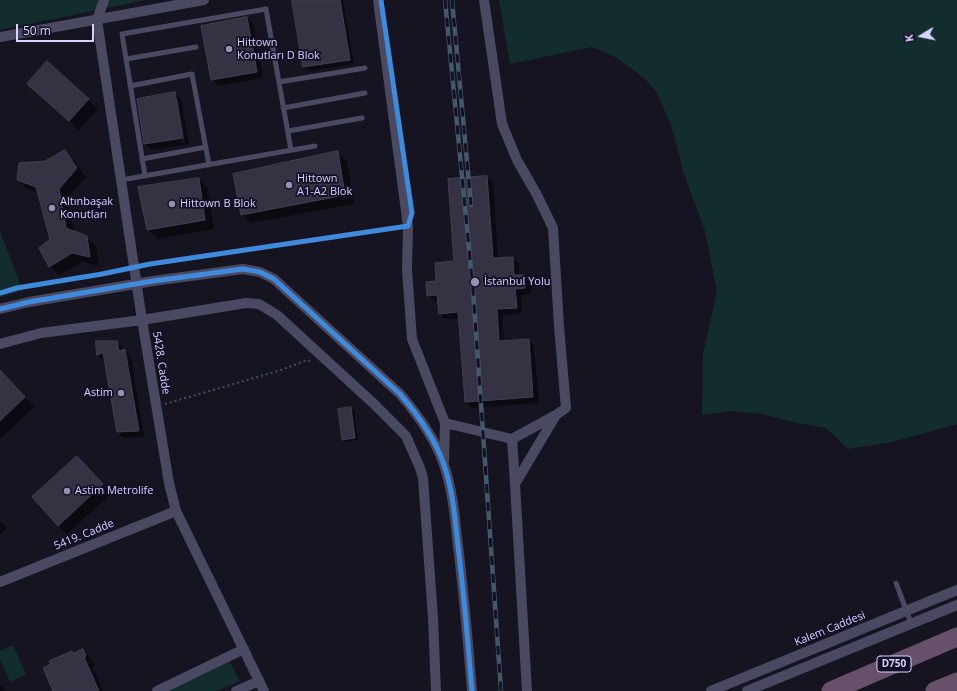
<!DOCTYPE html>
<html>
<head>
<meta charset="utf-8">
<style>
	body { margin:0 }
	#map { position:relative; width:957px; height:691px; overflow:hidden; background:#161421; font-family:"Open Sans",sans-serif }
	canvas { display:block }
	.north { position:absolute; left:901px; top:16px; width:40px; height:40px; -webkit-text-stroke:3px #130f26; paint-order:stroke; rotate:260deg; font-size:11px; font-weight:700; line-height:16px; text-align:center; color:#d9d4ff }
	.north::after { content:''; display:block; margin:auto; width:14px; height:18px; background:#d9d4ff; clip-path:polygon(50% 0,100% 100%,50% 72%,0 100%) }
	.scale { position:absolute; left:16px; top:24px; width:78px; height:18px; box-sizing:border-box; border:2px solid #d9d4ff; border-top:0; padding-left:5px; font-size:12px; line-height:14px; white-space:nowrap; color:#d9d4ff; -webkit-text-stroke:3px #130f26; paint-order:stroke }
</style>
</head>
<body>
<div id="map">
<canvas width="957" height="691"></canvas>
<div class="north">K</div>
<div class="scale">50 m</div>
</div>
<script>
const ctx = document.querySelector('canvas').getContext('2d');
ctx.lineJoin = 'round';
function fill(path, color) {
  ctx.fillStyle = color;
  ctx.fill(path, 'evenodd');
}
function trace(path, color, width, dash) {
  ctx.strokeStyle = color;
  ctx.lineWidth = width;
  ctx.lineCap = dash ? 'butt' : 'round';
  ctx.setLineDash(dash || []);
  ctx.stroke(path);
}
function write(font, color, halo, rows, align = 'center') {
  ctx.font = font + ' "Open Sans",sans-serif';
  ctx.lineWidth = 3.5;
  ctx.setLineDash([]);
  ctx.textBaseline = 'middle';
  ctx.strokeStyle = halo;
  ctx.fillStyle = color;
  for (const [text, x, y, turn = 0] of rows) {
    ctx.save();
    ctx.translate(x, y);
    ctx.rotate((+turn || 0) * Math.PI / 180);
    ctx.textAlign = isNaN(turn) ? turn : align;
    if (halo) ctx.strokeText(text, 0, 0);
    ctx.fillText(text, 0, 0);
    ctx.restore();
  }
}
const green = new Path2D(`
	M 0,0 L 146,0 L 0,30 Z
	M 499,0 L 957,0 L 957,424 L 892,442 L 848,449 L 826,428 L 793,422 L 762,414 L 733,411 L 702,415 L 703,354 L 717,291 L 705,231 L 684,174 L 671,125 L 657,93 L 646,80 L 635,71 L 615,57 L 592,47 L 510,64 Z
	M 0,231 L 23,291 L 0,297 Z
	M 13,645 L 26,675 L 10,682 L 0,660 L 0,651 Z
	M 230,662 L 240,681 L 217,691 L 164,691 Z`);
const shadow = new Path2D(`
	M 298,0 L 343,0 L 354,64 L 309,71 L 304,67 Z
	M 247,18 L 253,24 L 263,78 L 218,86 L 212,79 Z
	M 48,63 L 98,109 L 79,130 L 38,93 Z
	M 175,93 L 181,100 L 189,144 L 151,150 L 145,144 L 138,99 ZM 176,99 L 178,99 L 185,143 L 183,143 Z
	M 65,152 L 75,161 L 86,177 L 67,198 L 74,232 L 86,237 L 96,246 L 99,266 L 82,262 L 59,275 L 50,266 L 51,239 L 39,193 L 27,189 L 18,180 L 45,162 Z
	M 337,152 L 347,161 L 354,204 L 251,223 L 242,214 Z
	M 487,177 L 493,183 L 498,259 L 513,258 L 519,264 L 519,276 L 524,276 L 530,282 L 531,294 L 521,295 L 522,313 L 502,315 L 504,342 L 529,340 L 534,346 L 539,403 L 472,408 L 466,402 L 460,318 L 445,319 L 439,313 L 439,301 L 434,301 L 428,295 L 437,282 L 456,262 Z
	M 199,179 L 208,188 L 214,229 L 158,239 L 148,230 L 140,188 Z
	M 116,342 L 123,348 L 123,351 L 125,350 L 131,357 L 144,437 L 124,438 L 118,432 L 104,361 L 98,354 Z
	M 0,371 L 34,407 L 0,439 Z
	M 351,408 L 354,411 L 358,440 L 346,442 L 343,439 Z
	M 86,466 L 111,494 L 67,534 L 58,525 Z
	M 0,520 L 7,529 L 0,534 Z
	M 83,650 L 92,660 L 95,666 L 92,667 L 103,691 L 54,691 L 72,652 L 74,654 Z
	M 0,686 L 1,686 L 6,691 L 0,691 Z`);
const building = new Path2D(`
	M 292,0 L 340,0 L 350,60 L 303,67 Z
	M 247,17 L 257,72 L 211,80 L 201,26 Z
	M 47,61 L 89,99 L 69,121 L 27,84 Z
	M 175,92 L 183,138 L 144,144 L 137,99 Z
	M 65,150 L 77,168 L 59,189 L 66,228 L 87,236 L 90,257 L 72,253 L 49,267 L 39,248 L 50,239 L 36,187 L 17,180 L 19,163 L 45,161 Z
	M 338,151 L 345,195 L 241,215 L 233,174 Z
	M 487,176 L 493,258 L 513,257 L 514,275 L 524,275 L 525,288 L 515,289 L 517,308 L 497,309 L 499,341 L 529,339 L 533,397 L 465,402 L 458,312 L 439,314 L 437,295 L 427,296 L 426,282 L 436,281 L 435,263 L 454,261 L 448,179 Z
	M 199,178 L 205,220 L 147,230 L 138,187 Z
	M 96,341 L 117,341 L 119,351 L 125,349 L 139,431 L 117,432 L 103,353 L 97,355 Z
	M 0,370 L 25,397 L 0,421 Z
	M 351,407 L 355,438 L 342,440 L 338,409 Z
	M 77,456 L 103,484 L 58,526 L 32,497 Z
	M 83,649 L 86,656 L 84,657 L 99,691 L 53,691 L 43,668 L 51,664 L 49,661 L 72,651 L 73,653 Z`);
const path = new Path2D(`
	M 165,404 L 278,371 L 308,360 L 312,363`);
const lane = new Path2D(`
	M 126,59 L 196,47
	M 279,82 L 365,68
	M 130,86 L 192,74 L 209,165
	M 283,108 L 365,93
	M 288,131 L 362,118
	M 142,159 L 206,147
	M 145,176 L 122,34 L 266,9 L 291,150
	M 121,180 L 315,146
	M 896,583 L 911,623`);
const street = new Path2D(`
	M 104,0 L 97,20 L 142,320 L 169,483 L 176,511 L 264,691
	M 378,0 L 408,226 L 407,270 L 412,339 L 445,423 L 444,461
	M 484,0 L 502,124 L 517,160 L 537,195 L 553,228 L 559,326 L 566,408 L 556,415 L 512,439
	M 0,37 L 204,0
	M 0,309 L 29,302 L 153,281 L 243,269 L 260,272 L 274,279 L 400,394 C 418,415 435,438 444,465 C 453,491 455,519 458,546 C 464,594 468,643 472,691
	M 0,344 L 41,333 L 142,320 L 246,303 L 259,304 L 277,315 L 373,403 L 406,436 L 420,468 L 423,478 L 433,618 L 436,691
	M 445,423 L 512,439 L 515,484
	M 0,582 L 176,511
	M 157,691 L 244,649
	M 236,691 L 259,681
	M 527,691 L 515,484 L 556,415
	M 711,691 L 957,590
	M 747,691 L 957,605`);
const highway = new Path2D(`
	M 831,691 L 957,637
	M 935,691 L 957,682`);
const rail = new Path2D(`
	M 445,0 L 473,290 L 501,691
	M 452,0 L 471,205`);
const cycleway = new Path2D(`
	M 0,293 L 17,288 L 102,274 L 150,264 L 408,226 L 412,213 L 381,0
	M 0,309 L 29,302 L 153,281 L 243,269 L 260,272 L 274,279 L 400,394 C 418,415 435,438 444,465 C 453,491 455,519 458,546 C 464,594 468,643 472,691`);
const markers = [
	[229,49,4,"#9591b1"],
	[289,185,4,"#9591b1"],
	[172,204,4,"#9591b1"],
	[52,208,4,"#9591b1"],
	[475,282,5,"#9591b1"],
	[121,393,4,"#9591b1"],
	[67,491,4,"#9591b1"]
];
const shields = [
	[894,664,34]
];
const shieldNames = [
	["D750",894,664]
];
const poiNames = [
	["Hittown",237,43],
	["Konutları D Blok",237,56],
	["Hittown",297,179],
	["A1-A2 Blok",297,192],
	["Altınbaşak",60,202],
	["Konutları",60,215],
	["Hittown B Blok",180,204],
	["İstanbul Yolu",484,282],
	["Astim",113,393,"right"],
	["Astim Metrolife",75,491]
];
const streetNames = [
	["5428. Cadde",161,363,81],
	["5419. Cadde",84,535,-22],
	["Kalem Caddesi",830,629,-22]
];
fill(green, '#132c2d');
fill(shadow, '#0007');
fill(building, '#343243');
trace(building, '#433f54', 1);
trace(path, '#44505f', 2, [2, 3]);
trace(lane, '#4a4962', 5);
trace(street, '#4a4962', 10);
trace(highway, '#67516a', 19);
trace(rail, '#43596b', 4.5);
trace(rail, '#130f26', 3, [9]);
trace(cycleway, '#408adc', 5);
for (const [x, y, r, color] of markers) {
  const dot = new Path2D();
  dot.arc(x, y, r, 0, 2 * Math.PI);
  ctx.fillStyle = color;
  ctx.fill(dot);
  trace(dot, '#130f26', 1.5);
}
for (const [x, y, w] of shields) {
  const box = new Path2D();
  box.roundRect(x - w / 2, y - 8, w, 16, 3);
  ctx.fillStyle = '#130f26';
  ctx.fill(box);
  trace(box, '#d9d4ff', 1);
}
write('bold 10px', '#d9d4ff', null, shieldNames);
write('11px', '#d9d4ff', '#130f26', poiNames, 'left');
write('11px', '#d9d4ff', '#130f26', streetNames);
</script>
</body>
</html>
